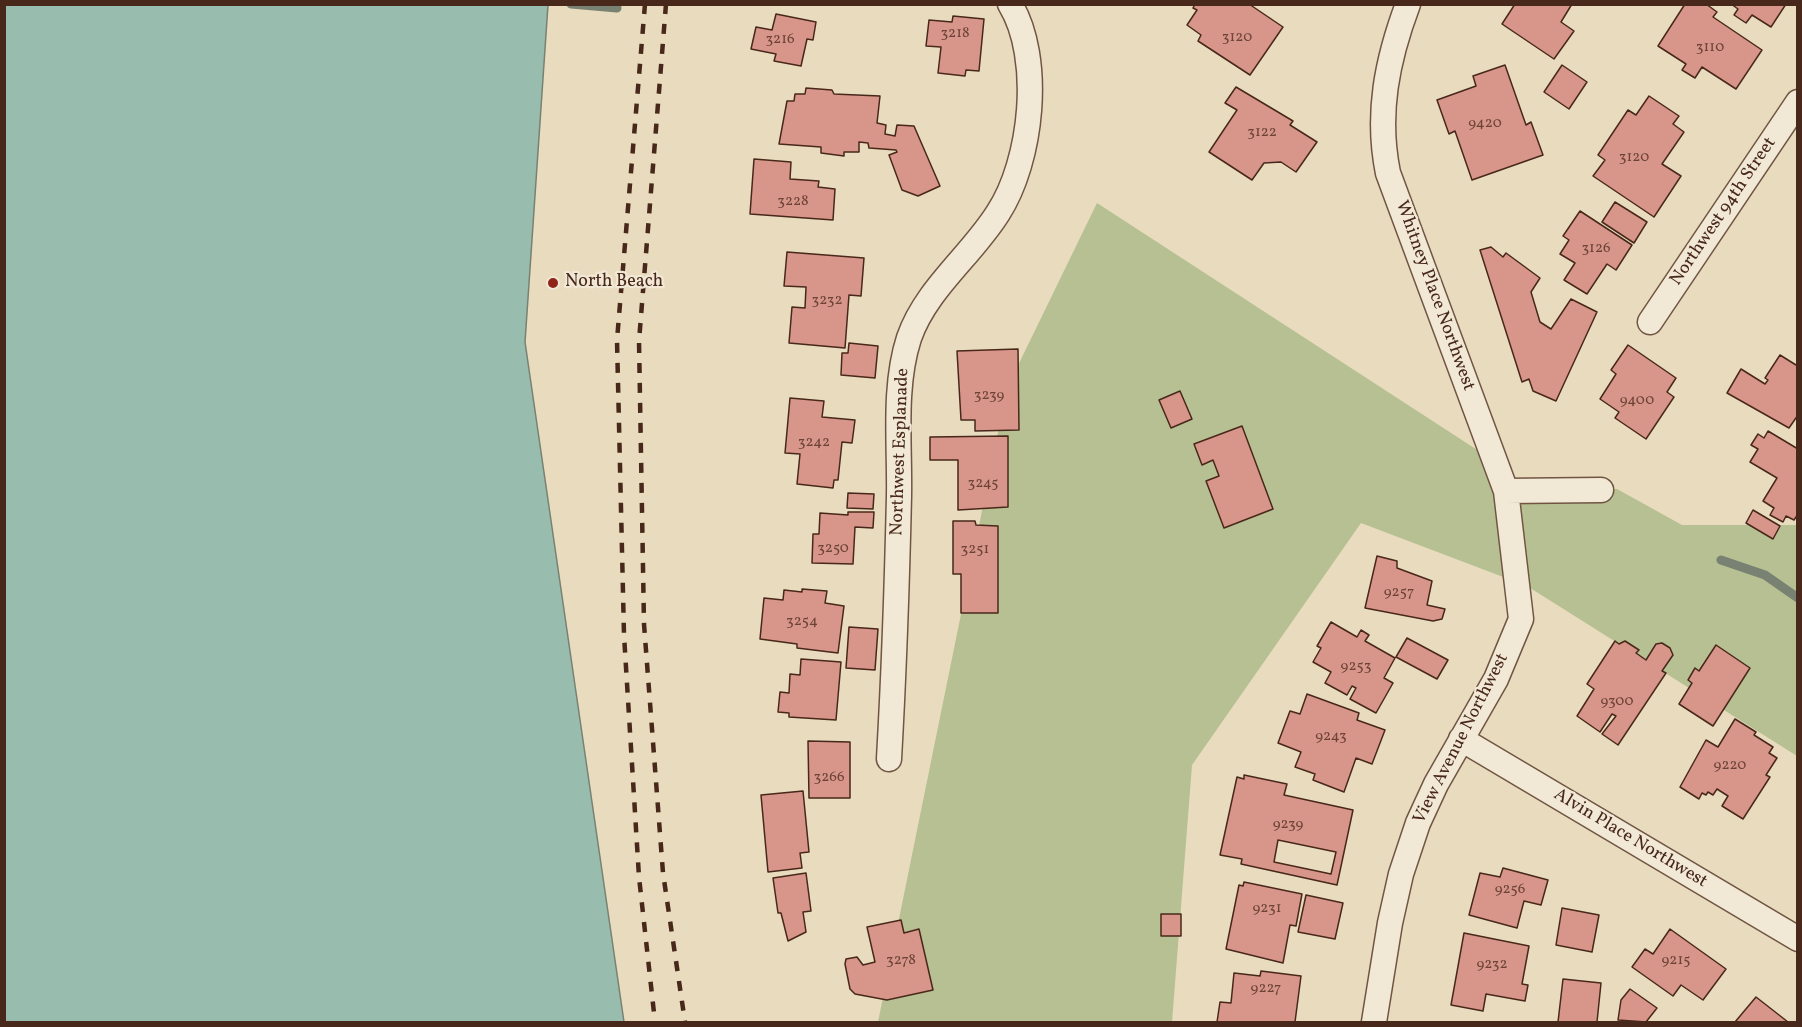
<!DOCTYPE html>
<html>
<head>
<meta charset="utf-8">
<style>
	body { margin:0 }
	#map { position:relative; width:1802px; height:1027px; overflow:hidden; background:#e9dbbe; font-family:Vollkorn,serif }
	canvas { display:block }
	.frame { position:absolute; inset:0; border:6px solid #48281a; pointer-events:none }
</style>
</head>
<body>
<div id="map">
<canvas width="1802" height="1027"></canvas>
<div class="frame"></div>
</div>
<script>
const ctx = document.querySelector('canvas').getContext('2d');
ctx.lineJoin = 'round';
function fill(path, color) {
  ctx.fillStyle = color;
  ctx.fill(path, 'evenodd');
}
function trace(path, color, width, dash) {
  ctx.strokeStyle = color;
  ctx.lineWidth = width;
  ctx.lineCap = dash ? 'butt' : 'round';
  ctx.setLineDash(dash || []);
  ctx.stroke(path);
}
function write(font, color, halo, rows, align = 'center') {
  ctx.font = font + ' Vollkorn,serif';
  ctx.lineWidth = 4.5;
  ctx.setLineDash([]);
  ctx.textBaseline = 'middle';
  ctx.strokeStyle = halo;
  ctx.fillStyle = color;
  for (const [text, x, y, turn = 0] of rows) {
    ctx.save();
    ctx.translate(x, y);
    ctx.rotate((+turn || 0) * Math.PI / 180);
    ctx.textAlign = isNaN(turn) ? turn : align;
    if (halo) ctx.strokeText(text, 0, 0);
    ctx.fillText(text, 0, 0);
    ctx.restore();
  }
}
const green = new Path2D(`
	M 1097,203 L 1505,468 L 1506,491 L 1617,489 L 1682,525 L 1797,525 L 1797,756 L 1527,586 L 1361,523 L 1192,765 L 1172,1022 L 878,1022 L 1007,388 Z`);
const water = new Path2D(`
	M 5,4 L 548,5 L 525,342 L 624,1022 L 5,1022 Z`);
const stream = new Path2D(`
	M 571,4 L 617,8
	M 1721,560 L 1765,575 L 1798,598`);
const building = new Path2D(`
	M 1195,4 L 1249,4 L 1283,27 L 1250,75 L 1198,41 L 1201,35 L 1187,25 L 1197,10 L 1193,8 Z
	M 1515,4 L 1572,4 L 1561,22 L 1574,31 L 1554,59 L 1502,24 Z
	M 1685,4 L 1706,4 L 1717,12 L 1713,17 L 1762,50 L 1736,89 L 1702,67 L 1695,78 L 1682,70 L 1686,64 L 1658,46 Z
	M 1731,4 L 1786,4 L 1771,27 L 1752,15 L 1746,23 L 1734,15 L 1738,9 Z
	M 776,14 L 816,22 L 813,40 L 807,39 L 801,66 L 774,61 L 776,54 L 751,49 L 756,27 L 772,30 Z
	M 953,16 L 984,19 L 979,71 L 966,70 L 965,76 L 938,73 L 941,47 L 926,46 L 929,20 L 952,22 Z
	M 1505,65 L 1526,125 L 1531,122 L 1543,155 L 1472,180 L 1455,131 L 1449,134 L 1437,100 L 1476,86 L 1473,76 Z
	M 1562,65 L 1587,82 L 1569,109 L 1544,92 Z
	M 1236,87 L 1293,121 L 1290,125 L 1317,142 L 1296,172 L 1281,162 L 1264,163 L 1252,180 L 1209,152 L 1237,110 L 1225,103 Z
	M 806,88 L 832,90 L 834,94 L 880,96 L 877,123 L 886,125 L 885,134 L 895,136 L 897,125 L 914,126 L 940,186 L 918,196 L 902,190 L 889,155 L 897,152 L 896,150 L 869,148 L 868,143 L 859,142 L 859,152 L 844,152 L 844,156 L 821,153 L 821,147 L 779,144 L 787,101 L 794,101 L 795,94 L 805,94 Z
	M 1649,96 L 1679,116 L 1673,124 L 1684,132 L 1662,164 L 1681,176 L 1654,217 L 1593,176 L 1605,160 L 1598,155 L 1628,110 L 1636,115 Z
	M 754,159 L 791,162 L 790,179 L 819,181 L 818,187 L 835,189 L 833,220 L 750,214 Z
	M 1615,202 L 1647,222 L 1634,243 L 1602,222 Z
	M 1580,211 L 1632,245 L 1616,270 L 1607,264 L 1587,294 L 1564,280 L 1575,263 L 1560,254 L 1569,240 L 1563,236 Z
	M 1491,247 L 1503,257 L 1506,253 L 1540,278 L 1531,292 L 1540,322 L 1551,329 L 1571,299 L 1597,312 L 1556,401 L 1533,391 L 1529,379 L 1522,382 L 1480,250 Z
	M 787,252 L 864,258 L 861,296 L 849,295 L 845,348 L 789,343 L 792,307 L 805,308 L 806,287 L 784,286 Z
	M 849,343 L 878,346 L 875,378 L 841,375 L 842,353 L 848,353 Z
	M 1628,345 L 1676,378 L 1667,392 L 1674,397 L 1646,439 L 1615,418 L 1619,412 L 1600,399 L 1616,374 L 1611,370 Z
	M 1018,349 L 1019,430 L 975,431 L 975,420 L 961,420 L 957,351 Z
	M 1780,355 L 1796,365 L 1798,363 L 1798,415 L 1789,428 L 1727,393 L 1741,369 L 1765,384 L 1768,380 L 1765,378 Z
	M 1180,391 L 1192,419 L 1171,428 L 1159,400 Z
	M 790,398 L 824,401 L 822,417 L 855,420 L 852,443 L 842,442 L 838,480 L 834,480 L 833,488 L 797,484 L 800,454 L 785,453 Z
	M 1242,426 L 1273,509 L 1224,528 L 1206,481 L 1219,476 L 1213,460 L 1202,465 L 1194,444 Z
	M 1768,431 L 1798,449 L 1798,514 L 1794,520 L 1786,516 L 1783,522 L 1770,515 L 1774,508 L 1763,501 L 1777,478 L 1750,462 L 1758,449 L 1751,445 L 1758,434 L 1764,438 Z
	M 1008,436 L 1008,507 L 958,510 L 958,460 L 930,460 L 930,437 Z
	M 848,493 L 874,494 L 873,509 L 847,508 Z
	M 1753,510 L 1780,526 L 1773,539 L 1746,523 Z
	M 848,512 L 874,512 L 873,528 L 855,527 L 853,564 L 812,563 L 813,534 L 819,534 L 820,513 L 848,515 Z
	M 953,521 L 975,521 L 976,525 L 998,526 L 998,613 L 961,613 L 961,574 L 953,574 Z
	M 1377,556 L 1397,561 L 1397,568 L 1432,581 L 1427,605 L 1445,609 L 1442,619 L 1433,621 L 1365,608 Z
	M 802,589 L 827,591 L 825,603 L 844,606 L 838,653 L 797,648 L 797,644 L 760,639 L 764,598 L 783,600 L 784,590 L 802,592 Z
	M 1331,622 L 1357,637 L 1361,630 L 1369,635 L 1365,641 L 1395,658 L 1384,678 L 1393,683 L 1376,713 L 1350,699 L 1356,688 L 1352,686 L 1347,695 L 1325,683 L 1331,672 L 1313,662 L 1321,648 L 1317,646 Z
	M 849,627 L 878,629 L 875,670 L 846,668 Z
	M 1407,638 L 1448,660 L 1437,679 L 1396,657 Z
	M 1615,641 L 1619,644 L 1625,641 L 1639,650 L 1636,653 L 1646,660 L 1656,644 L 1662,643 L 1670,648 L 1673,655 L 1662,671 L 1666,673 L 1618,745 L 1602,734 L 1616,716 L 1612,714 L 1600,732 L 1577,716 L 1594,689 L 1587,684 Z
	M 1716,645 L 1750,668 L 1713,726 L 1679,704 L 1692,683 L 1688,680 L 1695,668 L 1699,671 Z
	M 801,659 L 841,662 L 836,720 L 789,717 L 789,713 L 778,712 L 780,692 L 789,693 L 790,674 L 800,675 Z
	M 1307,694 L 1359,713 L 1357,720 L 1385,730 L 1372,764 L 1356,758 L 1344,792 L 1313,780 L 1315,774 L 1295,767 L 1301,752 L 1278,743 L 1290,711 L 1300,714 Z
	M 1735,719 L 1756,732 L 1754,735 L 1773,747 L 1769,753 L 1777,758 L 1766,775 L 1770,777 L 1743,819 L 1722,806 L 1728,796 L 1717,789 L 1713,795 L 1708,792 L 1706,795 L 1702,793 L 1699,799 L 1680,787 L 1706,740 L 1718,747 Z
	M 808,741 L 850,742 L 850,798 L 809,798 Z
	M 1244,775 L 1287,784 L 1284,795 L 1353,810 L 1337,885 L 1241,864 L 1242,859 L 1220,855 L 1237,777 L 1244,779 ZM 1278,840 L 1336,852 L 1331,874 L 1274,862 Z
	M 803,791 L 809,852 L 800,853 L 802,868 L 768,872 L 761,795 Z
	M 1503,868 L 1548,880 L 1541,905 L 1524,901 L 1517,928 L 1469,915 L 1480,873 L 1500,877 Z
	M 806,873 L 811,911 L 803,912 L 806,932 L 788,941 L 781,913 L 778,913 L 773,878 Z
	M 1244,882 L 1302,894 L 1296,926 L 1290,925 L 1283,963 L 1226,949 L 1239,885 L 1243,886 Z
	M 1306,895 L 1343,903 L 1335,939 L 1298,932 Z
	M 1562,908 L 1599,915 L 1592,952 L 1556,945 Z
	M 1161,914 L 1181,914 L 1181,936 L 1161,936 Z
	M 901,920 L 904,933 L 919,929 L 933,990 L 887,1000 L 855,994 L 850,989 L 845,964 L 846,959 L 857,957 L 863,965 L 875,962 L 867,927 Z
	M 1670,929 L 1726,969 L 1703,1000 L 1681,985 L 1673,996 L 1632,967 L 1645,949 L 1653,954 Z
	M 1464,933 L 1529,946 L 1522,984 L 1528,985 L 1525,1001 L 1486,994 L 1483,1011 L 1451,1005 Z
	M 1261,971 L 1301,976 L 1295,1022 L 1217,1022 L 1220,1002 L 1231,1003 L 1234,973 L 1260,976 Z
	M 1563,979 L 1601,983 L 1597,1022 L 1558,1022 Z
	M 1630,989 L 1657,1008 L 1646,1022 L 1618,1020 L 1621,1000 Z
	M 1756,997 L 1788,1022 L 1735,1022 Z`);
const street = new Path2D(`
	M 1650,322 L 1798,102
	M 1506,491 L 1601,490
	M 1461,739 L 1798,939
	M 889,759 C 894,671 897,584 899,496 C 900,445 893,387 909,338 C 926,289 971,256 998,213 C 1032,161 1043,58 1010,4
	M 1374,1022 L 1390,923 L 1401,874 L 1418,823 L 1436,784 L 1496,679 L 1521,619 L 1506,491 L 1388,173 C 1376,114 1387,60 1408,4`);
const rail = new Path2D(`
	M 645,4 L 617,340 L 624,635 L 639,877 L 655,1022
	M 666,4 L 639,341 L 644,624 L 663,873 L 685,1022`);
const markers = [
	[553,283,6,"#8f2418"]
];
const numberNames = [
	["3218",955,34],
	["3120",1237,38],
	["3216",780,40],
	["3110",1710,48],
	["9420",1485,124],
	["3122",1262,133],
	["3120",1634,158],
	["3228",793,202],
	["3126",1596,249],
	["3232",827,301],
	["3239",989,396],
	["9400",1637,401],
	["3242",814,443],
	["3245",983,484],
	["3250",833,549],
	["3251",975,550],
	["9257",1399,593],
	["3254",802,622],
	["9253",1356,667],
	["9300",1617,702],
	["9243",1331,737],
	["9220",1730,766],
	["3266",829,778],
	["9239",1288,825],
	["9256",1510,890],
	["9231",1267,909],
	["3278",901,961],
	["9215",1676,961],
	["9232",1492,965],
	["9227",1266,989]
];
const streetNames = [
	["Northwest 94th Street",1724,212,-56],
	["Whitney Place Northwest",1434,296,70],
	["Northwest Esplanade",901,452,-88],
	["View Avenue Northwest",1462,739,-63],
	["Alvin Place Northwest",1630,839,31]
];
const poiNames = [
	["North Beach",565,283]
];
fill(green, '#b6c092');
fill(water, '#98bcad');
trace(water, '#788172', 1.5);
trace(stream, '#788172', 9);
fill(building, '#d8958a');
trace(building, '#48281a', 1.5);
trace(street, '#705543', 27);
trace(street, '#f1e8d5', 24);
trace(rail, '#48281a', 4.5, [10, 10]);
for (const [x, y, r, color] of markers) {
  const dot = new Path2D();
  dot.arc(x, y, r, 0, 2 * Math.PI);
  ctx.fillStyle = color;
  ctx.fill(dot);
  trace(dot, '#f1e8d5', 2);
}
write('15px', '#6c4336', null, numberNames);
write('18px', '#48281a', '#f1e8d5', streetNames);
write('18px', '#48281a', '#f1e8d5', poiNames, 'left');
</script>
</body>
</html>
